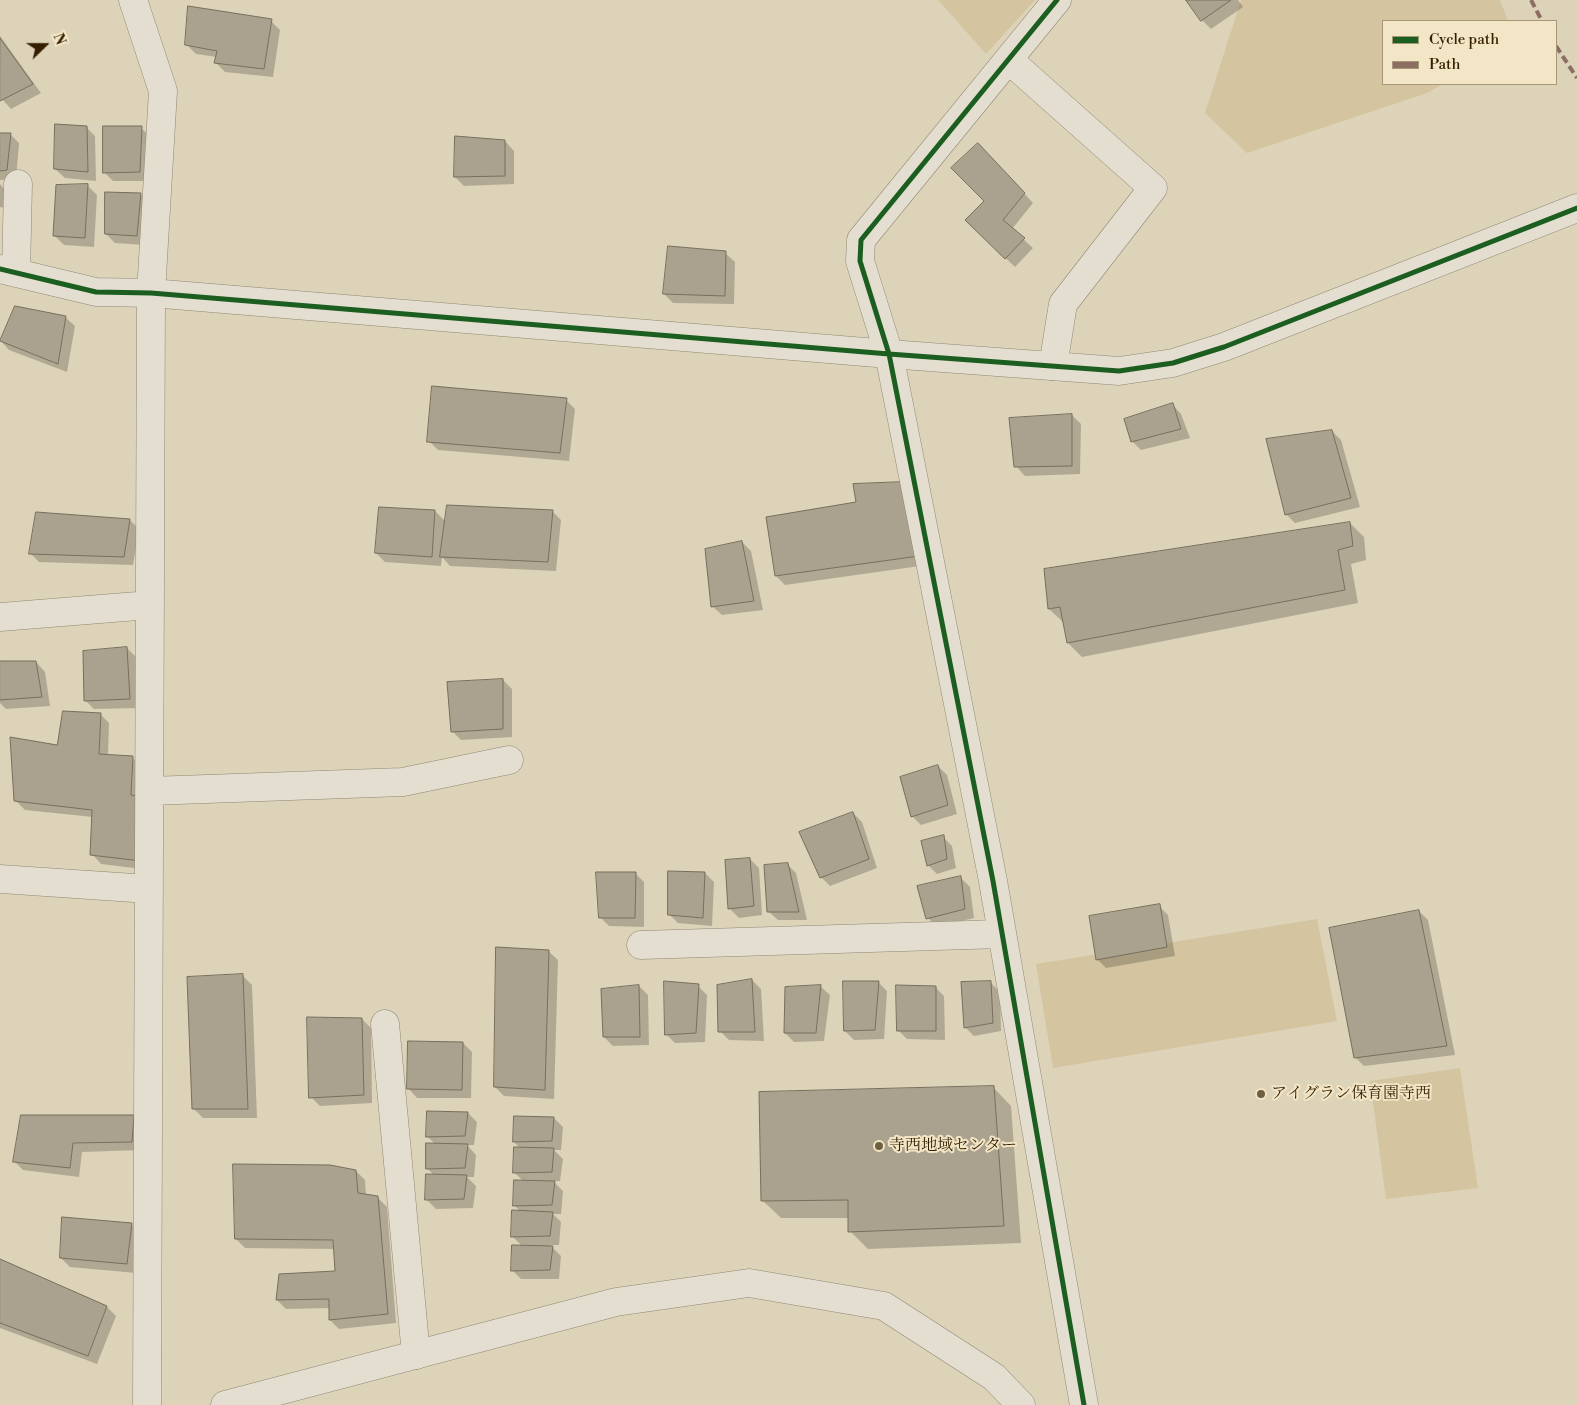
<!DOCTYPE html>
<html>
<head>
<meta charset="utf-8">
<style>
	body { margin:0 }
	#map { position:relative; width:1577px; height:1405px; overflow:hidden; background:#ddd3b8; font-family:"Libre Bodoni",serif }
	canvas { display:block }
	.legend { position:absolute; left:1382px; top:20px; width:175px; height:65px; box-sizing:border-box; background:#f3e6c7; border:1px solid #a79678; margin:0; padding:6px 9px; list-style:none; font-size:15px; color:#341f01 }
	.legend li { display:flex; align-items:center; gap:10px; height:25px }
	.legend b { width:25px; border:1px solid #a79678 }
	.north { position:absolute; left:20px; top:20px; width:50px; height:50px; -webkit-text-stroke:4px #f3e6c7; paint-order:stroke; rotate:68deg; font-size:14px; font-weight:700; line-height:20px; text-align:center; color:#341f01 }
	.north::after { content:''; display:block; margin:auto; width:18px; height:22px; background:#341f01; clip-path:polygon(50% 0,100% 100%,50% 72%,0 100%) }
</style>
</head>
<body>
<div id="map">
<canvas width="1577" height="1405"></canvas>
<ul class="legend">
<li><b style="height:6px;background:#1b5e20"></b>Cycle path</li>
<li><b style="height:6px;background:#8d6e63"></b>Path</li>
</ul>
<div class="north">N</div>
</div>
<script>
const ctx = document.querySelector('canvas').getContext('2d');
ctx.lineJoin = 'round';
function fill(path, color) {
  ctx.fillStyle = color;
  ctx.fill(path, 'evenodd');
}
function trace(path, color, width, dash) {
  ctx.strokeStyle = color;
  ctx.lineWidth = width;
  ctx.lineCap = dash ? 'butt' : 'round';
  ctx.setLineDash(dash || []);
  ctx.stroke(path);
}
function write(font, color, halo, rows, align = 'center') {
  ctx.font = font + ' "Libre Bodoni","Noto Serif JP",serif';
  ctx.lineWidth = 4;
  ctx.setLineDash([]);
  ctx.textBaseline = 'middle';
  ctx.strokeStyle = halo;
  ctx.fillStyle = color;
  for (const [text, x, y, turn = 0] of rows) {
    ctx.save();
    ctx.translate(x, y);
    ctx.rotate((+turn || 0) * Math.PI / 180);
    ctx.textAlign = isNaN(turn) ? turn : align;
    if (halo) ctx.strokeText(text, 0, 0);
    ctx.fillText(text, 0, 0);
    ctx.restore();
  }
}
const green = new Path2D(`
	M 938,0 L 1035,0 L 986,54 Z
	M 1241,0 L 1500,0 L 1508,21 L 1383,21 L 1383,84 L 1443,84 L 1427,93 L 1247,153 L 1205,113 Z
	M 1317,919 L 1337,1021 L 1053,1068 L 1036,964 Z
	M 1460,1068 L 1478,1188 L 1386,1199 L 1370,1081 Z`);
const shadow = new Path2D(`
	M 1187,0 L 1238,0 L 1243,7 L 1211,29 L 1202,20 Z
	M 271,21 L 280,30 L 273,77 L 225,72 L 216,63 L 217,57 L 196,54 L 186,44 Z
	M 0,36 L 41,93 L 11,109 L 0,97 Z
	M 86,127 L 95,136 L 96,181 L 65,178 L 55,169 Z
	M 141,128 L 151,137 L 148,181 L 113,181 L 104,172 Z
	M 0,134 L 10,134 L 19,143 L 16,179 L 0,180 Z
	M 505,141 L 514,151 L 514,184 L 464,186 L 455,177 Z
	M 987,153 L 1033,203 L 1012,229 L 1033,248 L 1015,267 L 966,220 L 986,201 Z
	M 0,184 L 4,189 L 4,208 L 0,207 Z
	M 88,186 L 97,195 L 94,247 L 64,245 L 55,236 Z
	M 141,195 L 150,204 L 145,245 L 115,243 L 106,234 Z
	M 725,253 L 735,262 L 734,304 L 673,303 L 664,294 Z
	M 65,317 L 75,326 L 67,372 L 9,350 L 0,340 Z
	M 566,400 L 575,409 L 569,461 L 438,450 L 429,441 Z
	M 1172,404 L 1181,414 L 1190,438 L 1141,450 L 1132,441 Z
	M 1072,415 L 1081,424 L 1080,474 L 1025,476 L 1016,466 Z
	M 1332,431 L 1341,440 L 1360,507 L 1295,523 L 1286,514 Z
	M 857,503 L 927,565 L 785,585 L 776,576 Z
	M 435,511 L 446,522 L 552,511 L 561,520 L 556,571 L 450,566 L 442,557 L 441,566 L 385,562 L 376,553 Z
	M 130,520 L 139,529 L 133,565 L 39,562 L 30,553 Z
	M 1350,523 L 1364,537 L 1366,560 L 1351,564 L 1358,603 L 1082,657 L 1068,643 L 1063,622 L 1049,609 Z
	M 742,542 L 751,551 L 763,610 L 722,615 L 712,606 Z
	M 127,648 L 136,657 L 139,708 L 94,709 L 85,700 Z
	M 0,662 L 36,662 L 45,672 L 50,706 L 6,709 L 0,703 Z
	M 503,680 L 512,689 L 512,737 L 461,740 L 452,731 Z
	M 100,714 L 109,723 L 108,756 L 132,757 L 141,767 L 150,870 L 101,864 L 92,854 L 93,817 L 25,810 L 16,801 L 58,747 Z
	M 938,766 L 947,775 L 957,814 L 921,825 L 912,816 Z
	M 853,813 L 862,822 L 877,868 L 830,886 L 821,877 Z
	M 943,837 L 952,846 L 956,868 L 937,874 L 928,865 Z
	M 750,859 L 759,868 L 762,915 L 739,918 L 730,909 Z
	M 787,864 L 796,873 L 807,920 L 778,920 L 768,911 Z
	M 635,873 L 644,882 L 644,927 L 609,926 L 600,917 Z
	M 705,873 L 714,882 L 712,926 L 678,923 L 669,914 Z
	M 961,878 L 970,887 L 974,918 L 937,927 L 928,918 Z
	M 1159,906 L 1168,915 L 1175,956 L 1106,968 L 1097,959 Z
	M 1419,911 L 1428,920 L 1455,1055 L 1364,1066 L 1355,1057 Z
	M 548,951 L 558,960 L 554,1099 L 504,1096 L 495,1087 Z
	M 243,976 L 252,985 L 257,1118 L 203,1118 L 194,1109 Z
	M 752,980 L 761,989 L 764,1041 L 729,1040 L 720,1031 Z
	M 878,982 L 887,991 L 884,1039 L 854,1040 L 845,1031 Z
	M 991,983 L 1000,992 L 1001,1031 L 974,1036 L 965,1027 Z
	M 639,986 L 648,995 L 649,1045 L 613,1046 L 604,1037 Z
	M 698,986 L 707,995 L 705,1042 L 675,1043 L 666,1034 Z
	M 820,986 L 830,995 L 824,1041 L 794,1042 L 785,1033 Z
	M 935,987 L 944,996 L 945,1040 L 907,1039 L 898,1030 Z
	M 362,1019 L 371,1028 L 372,1103 L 320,1106 L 311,1097 Z
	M 463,1043 L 472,1052 L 471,1098 L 417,1098 L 408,1088 Z
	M 993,1087 L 1011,1106 L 1021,1243 L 868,1249 L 850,1231 L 849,1218 L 781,1218 L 762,1200 Z
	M 468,1113 L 477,1122 L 474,1145 L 467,1145 L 476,1155 L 474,1177 L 467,1177 L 476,1186 L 473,1208 L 436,1209 L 426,1199 L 434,1175 L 427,1168 L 436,1145 L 427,1136 Z
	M 133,1117 L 142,1126 L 141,1150 L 82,1152 L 79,1177 L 23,1170 L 14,1161 Z
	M 515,1117 L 554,1118 L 563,1127 L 561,1150 L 554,1150 L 563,1159 L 560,1181 L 553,1181 L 563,1191 L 561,1214 L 553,1214 L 561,1222 L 559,1245 L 550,1245 L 561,1256 L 559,1279 L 521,1279 L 512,1270 L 522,1246 L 512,1236 L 521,1212 L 514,1205 L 523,1181 L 514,1172 L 521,1149 L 514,1142 Z
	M 356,1171 L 365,1180 L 366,1196 L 378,1198 L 387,1207 L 396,1323 L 339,1329 L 330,1320 L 330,1308 L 286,1309 L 277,1300 L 280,1275 L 336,1272 L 335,1249 L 245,1248 L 236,1239 Z
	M 131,1224 L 140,1233 L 136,1273 L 70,1267 L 61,1258 Z
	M 0,1260 L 107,1307 L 116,1316 L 97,1364 L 0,1328 Z`);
const building = new Path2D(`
	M 1186,0 L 1231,0 L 1201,21 Z
	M 188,6 L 272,19 L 264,69 L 214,63 L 217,51 L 185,45 Z
	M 0,38 L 33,84 L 0,101 Z
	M 55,124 L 87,126 L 88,172 L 54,169 Z
	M 103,126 L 142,126 L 140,172 L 103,173 Z
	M 0,133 L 11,133 L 7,170 L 0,171 Z
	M 455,136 L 505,140 L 505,176 L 454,177 Z
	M 978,143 L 1025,193 L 1003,220 L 1025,238 L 1005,259 L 965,220 L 984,201 L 951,168 Z
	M 88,184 L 85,238 L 53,236 L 56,185 Z
	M 105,192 L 141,193 L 137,236 L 105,234 Z
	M 668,246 L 726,251 L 725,296 L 663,294 Z
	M 15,306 L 66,316 L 58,364 L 0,341 Z
	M 432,386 L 567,398 L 560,453 L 427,442 Z
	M 1173,403 L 1181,429 L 1131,442 L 1124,419 Z
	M 1072,414 L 1072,466 L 1014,467 L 1009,418 Z
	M 1332,430 L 1351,498 L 1285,515 L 1266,439 Z
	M 904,482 L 919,556 L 775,576 L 766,517 L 856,502 L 853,484 Z
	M 447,505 L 553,510 L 548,562 L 440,557 Z
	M 379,507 L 435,510 L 432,557 L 375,553 Z
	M 36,512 L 130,519 L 124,557 L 29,554 Z
	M 1350,522 L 1353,546 L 1338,550 L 1345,590 L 1067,643 L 1060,607 L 1048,609 L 1044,569 Z
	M 742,541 L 754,601 L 711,607 L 705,549 Z
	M 127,647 L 130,699 L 84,701 L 83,651 Z
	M 0,661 L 36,661 L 42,697 L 0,700 Z
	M 503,679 L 503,729 L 451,732 L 447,682 Z
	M 63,711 L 101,713 L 99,754 L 133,756 L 131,795 L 143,797 L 141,861 L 90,855 L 92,810 L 14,801 L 10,737 L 57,745 Z
	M 938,765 L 948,805 L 911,817 L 900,777 Z
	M 853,812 L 869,859 L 820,878 L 799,832 Z
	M 944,835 L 947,859 L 927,866 L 921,841 Z
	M 750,858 L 754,906 L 728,909 L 725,860 Z
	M 788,863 L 799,912 L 767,912 L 764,865 Z
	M 668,871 L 705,872 L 703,918 L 668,915 Z
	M 596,872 L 636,872 L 635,918 L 599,918 Z
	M 961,876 L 965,909 L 926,919 L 917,886 Z
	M 1160,904 L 1167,947 L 1096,960 L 1089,916 Z
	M 1419,910 L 1447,1046 L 1354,1058 L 1329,928 Z
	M 496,947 L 549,950 L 545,1090 L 494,1087 Z
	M 243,974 L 248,1109 L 192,1109 L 187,977 Z
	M 752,979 L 755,1032 L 718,1032 L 717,985 Z
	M 664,981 L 699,984 L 696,1033 L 665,1035 Z
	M 843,981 L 879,981 L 875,1030 L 844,1031 Z
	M 991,981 L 993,1023 L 964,1028 L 961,982 Z
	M 639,985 L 640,1037 L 603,1037 L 601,989 Z
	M 821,985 L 816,1033 L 784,1033 L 785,987 Z
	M 896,985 L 936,986 L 936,1031 L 897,1031 Z
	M 307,1017 L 362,1018 L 364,1095 L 309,1098 Z
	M 408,1041 L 463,1042 L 462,1090 L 407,1089 Z
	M 994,1086 L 1004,1226 L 848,1232 L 848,1200 L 761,1201 L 759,1092 Z
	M 427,1111 L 468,1112 L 465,1136 L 426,1137 Z
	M 21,1115 L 134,1115 L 132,1142 L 73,1143 L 70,1168 L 13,1162 Z
	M 514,1116 L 554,1117 L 552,1141 L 513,1142 Z
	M 426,1143 L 468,1144 L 465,1168 L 426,1169 Z
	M 514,1147 L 554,1148 L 552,1172 L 513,1173 Z
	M 233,1164 L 330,1165 L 356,1170 L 358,1193 L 378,1196 L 388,1314 L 329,1320 L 329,1299 L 276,1300 L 279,1274 L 335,1271 L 333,1240 L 235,1239 Z
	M 426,1174 L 467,1175 L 464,1199 L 425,1200 Z
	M 514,1180 L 555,1181 L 552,1205 L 513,1206 Z
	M 512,1210 L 553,1212 L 550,1236 L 511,1237 Z
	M 62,1217 L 132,1223 L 127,1264 L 60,1258 Z
	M 512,1245 L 553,1246 L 550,1270 L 511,1271 Z
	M 0,1259 L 107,1306 L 88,1356 L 0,1323 Z`);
const minor = new Path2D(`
	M 133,0 L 163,91 L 151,293 L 147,1405
	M 1057,0 L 861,240 L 860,261 L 889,354 L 993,881 L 1084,1405
	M 1009,60 L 1153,188 L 1063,304 L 1053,366
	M 0,269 L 96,292 L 151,293 L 889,354
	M 16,273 L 18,184
	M 0,617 L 150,605
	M 150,791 L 403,782 L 509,760
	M 0,879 L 149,889
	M 641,945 L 1002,934
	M 385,1024 L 416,1355`);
const tertiary = new Path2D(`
	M 889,354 L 1119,371 L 1173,363 L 1224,347 L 1577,208
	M 225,1405 L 616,1302 L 749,1283 L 884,1306 L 994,1377 L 1021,1405`);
const quiet = new Path2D(`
	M 1531,0 L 1542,21
	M 1556,46 L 1577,78`);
const cycleway = new Path2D(`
	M 1057,0 L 861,240 L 860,261 L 889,354 L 993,881 L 1084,1405
	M 0,269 L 96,292 L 151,293 L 889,354 L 1119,371 L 1173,363 L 1224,347 L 1577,208`);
const markers = [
	[1261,1094,5,"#6f5e41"],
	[879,1146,5,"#6f5e41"]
];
const poiNames = [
	["アイグラン保育園寺西",1271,1094],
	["寺西地域センター",889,1146]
];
fill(green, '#d4c5a0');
fill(shadow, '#0003');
fill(building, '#aaa28e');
trace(building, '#776e5d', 1);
trace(minor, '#8f8774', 29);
trace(tertiary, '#8f8774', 29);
trace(minor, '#e4ded1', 28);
trace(tertiary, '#e4ded1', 28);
trace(quiet, '#8d6e63', 4, [8, 4]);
trace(cycleway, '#1b5e20', 5);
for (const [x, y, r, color] of markers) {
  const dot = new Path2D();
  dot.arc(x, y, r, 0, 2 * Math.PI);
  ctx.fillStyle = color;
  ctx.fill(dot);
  trace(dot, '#f3e6c7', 2);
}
write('16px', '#341f01', '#f3e6c7', poiNames, 'left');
</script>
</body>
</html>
